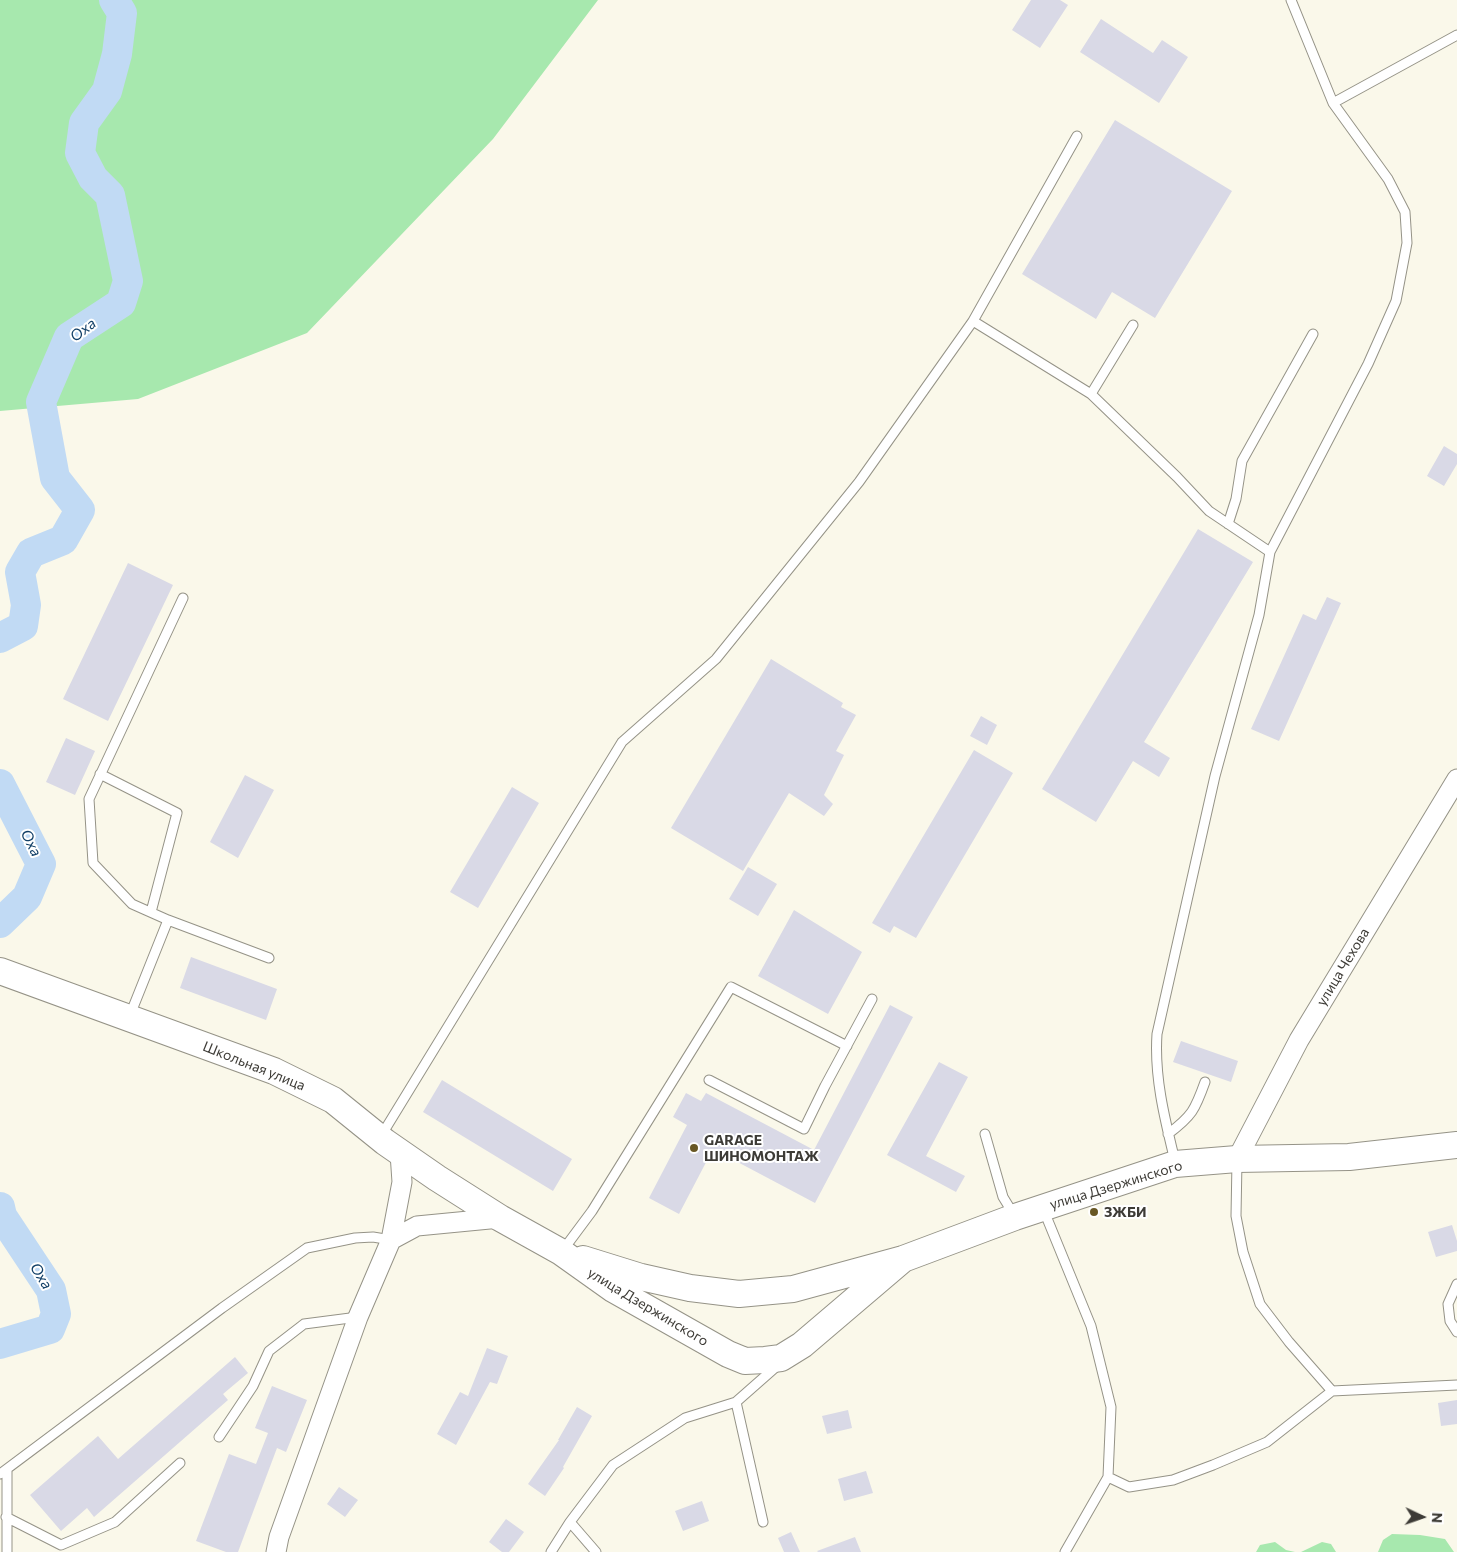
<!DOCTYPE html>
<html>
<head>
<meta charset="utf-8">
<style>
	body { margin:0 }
	#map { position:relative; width:1457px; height:1552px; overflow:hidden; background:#faf8ea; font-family:Commissioner,sans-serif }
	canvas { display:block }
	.north { position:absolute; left:1397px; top:1492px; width:50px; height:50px; -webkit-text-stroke:4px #fff; paint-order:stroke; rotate:93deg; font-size:14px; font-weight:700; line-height:20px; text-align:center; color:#3d3b36 }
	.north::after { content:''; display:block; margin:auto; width:18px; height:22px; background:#3d3b36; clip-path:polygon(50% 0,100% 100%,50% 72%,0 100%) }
</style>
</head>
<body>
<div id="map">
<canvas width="1457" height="1552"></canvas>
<div class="north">N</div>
</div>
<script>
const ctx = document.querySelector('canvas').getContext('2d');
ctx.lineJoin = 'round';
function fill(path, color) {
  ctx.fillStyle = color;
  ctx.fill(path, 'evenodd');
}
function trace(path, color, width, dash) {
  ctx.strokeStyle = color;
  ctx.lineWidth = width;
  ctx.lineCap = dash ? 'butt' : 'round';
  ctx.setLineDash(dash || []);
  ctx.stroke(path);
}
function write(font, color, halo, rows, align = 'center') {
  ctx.font = font + ' Commissioner,sans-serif';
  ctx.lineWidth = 4;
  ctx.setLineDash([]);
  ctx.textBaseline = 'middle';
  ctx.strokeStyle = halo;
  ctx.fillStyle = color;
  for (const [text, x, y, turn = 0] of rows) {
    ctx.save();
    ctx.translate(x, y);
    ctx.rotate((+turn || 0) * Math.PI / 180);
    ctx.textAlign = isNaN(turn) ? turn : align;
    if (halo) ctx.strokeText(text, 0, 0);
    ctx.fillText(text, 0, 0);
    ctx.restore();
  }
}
const green = new Path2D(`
	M 0,0 L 598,0 L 493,139 L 307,333 L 138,399 L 0,411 Z
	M 1392,1534 L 1420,1535 L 1445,1539 L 1454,1552 L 1378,1552 L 1383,1540 Z
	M 1275,1542 L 1286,1550 L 1295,1552 L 1256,1552 L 1260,1545 Z
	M 1322,1542 L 1331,1544 L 1336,1552 L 1301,1552 Z`);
const river = new Path2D(`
	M 0,638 L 23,626 L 26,605 L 20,572 L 31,553 L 63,540 L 80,510 L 55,478 L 41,402 L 69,337 L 121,303 L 128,281 L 110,195 L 93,178 L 80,153 L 84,123 L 107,91 L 117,54 L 122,13 L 114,0
	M 0,784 L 41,864 L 27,897 L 0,923
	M 0,1207 L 2,1216 L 51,1290 L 56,1314 L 50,1329 L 0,1344`);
const building = new Path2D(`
	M 1031,0 L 1060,0 L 1068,5 L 1040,48 L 1012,30 Z
	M 1101,19 L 1153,53 L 1162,40 L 1188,57 L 1159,103 L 1080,52 Z
	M 1115,120 L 1232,191 L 1155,318 L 1112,292 L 1096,319 L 1022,274 Z
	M 1444,446 L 1457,454 L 1457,464 L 1444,486 L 1427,476 Z
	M 1198,529 L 1253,562 L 1144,742 L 1170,758 L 1159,777 L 1133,761 L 1096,822 L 1042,789 Z
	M 128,563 L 173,585 L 108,721 L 63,699 Z
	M 1327,597 L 1341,603 L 1279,741 L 1251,729 L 1303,614 L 1316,620 Z
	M 771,659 L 843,703 L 841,707 L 856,715 L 836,751 L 844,755 L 824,795 L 833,804 L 824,816 L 789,793 L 743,871 L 671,828 Z
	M 981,716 L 997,725 L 987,745 L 970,736 Z
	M 66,738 L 95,751 L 75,795 L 46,782 Z
	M 974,750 L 1013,773 L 916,938 L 894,926 L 890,933 L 872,923 Z
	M 245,775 L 274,790 L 238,858 L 210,842 Z
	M 512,787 L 539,803 L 478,908 L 450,892 Z
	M 748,867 L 777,884 L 758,916 L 729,899 Z
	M 794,910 L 862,952 L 828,1014 L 758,976 Z
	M 191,957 L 277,989 L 266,1020 L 180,988 Z
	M 890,1005 L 913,1017 L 815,1203 L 713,1149 L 679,1214 L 649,1198 L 687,1125 L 673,1117 L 686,1093 L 701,1101 L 706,1093 L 814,1150 Z
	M 1181,1041 L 1238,1061 L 1231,1082 L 1173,1062 Z
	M 939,1062 L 968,1077 L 926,1156 L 965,1176 L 956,1192 L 887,1155 Z
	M 442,1080 L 572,1159 L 553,1191 L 423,1112 Z
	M 1452,1225 L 1457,1241 L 1457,1251 L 1436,1257 L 1428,1232 Z
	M 487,1348 L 508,1356 L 497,1384 L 490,1382 L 456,1445 L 437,1434 L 460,1392 L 468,1396 Z
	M 235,1357 L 248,1373 L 223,1394 L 228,1400 L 94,1517 L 87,1508 L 61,1531 L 30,1495 L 98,1436 L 118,1459 Z
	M 272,1386 L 307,1400 L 286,1452 L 277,1448 L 238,1552 L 226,1552 L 196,1541 L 229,1454 L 256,1464 L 268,1433 L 255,1428 Z
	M 1457,1400 L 1457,1424 L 1441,1426 L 1438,1403 Z
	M 577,1407 L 592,1416 L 563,1467 L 564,1468 L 545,1496 L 528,1484 L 559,1440 L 558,1440 Z
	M 848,1410 L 852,1428 L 827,1434 L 822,1416 Z
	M 866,1471 L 873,1493 L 844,1501 L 838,1479 Z
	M 339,1487 L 358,1500 L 345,1517 L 327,1504 Z
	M 702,1501 L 709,1521 L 683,1531 L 675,1511 Z
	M 506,1519 L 524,1532 L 509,1552 L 502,1552 L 489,1542 Z
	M 791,1532 L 800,1552 L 784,1552 L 778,1538 Z
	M 855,1537 L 861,1552 L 818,1552 L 817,1551 Z`);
const lane = new Path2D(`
	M 1333,103 L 1457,35
	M 1077,136 L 973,321 L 1091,394 L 1177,477 L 1209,511 L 1270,552
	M 1091,394 L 1133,325
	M 1228,524 L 1236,499 L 1242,461 L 1313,334
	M 183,598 L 89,799 L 93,863 L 132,904 L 168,920 L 269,958
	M 100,774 L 177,813 L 151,912
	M 130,1015 L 168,920
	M 709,1080 L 804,1129 L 825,1086 L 872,999
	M 985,1134 L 1003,1197 L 1014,1215
	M 1168,1134 C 1192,1116 1195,1110 1205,1082
	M 381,1136 L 622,742 L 716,659 L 859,482 L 973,321
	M 1175,1161 C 1165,1120 1154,1077 1157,1034 L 1215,776 L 1259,615 L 1270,552 L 1368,364 L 1396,301 L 1407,243 L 1405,212 L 1388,179 L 1333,103 L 1291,0
	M 1237,1161 L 1236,1216 L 1243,1252 L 1260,1304 L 1289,1342 L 1332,1391
	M 1044,1211 L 1091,1326 L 1111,1407 L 1108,1477 L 1065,1552
	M 563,1250 L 592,1211 L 731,987 L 847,1046
	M 1457,1284 L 1448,1304 L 1450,1321 L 1457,1332
	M 736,1402 L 763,1522
	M 219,1437 L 253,1386 L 269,1351 L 304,1324 L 358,1317
	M 7,1469 L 7,1552
	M 0,1474 L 222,1308 L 307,1248 L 355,1238 L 373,1237 L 391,1240
	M 1108,1477 L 1129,1487 L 1173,1480 L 1213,1465 L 1267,1442 L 1332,1391 L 1457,1385
	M 6,1517 L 61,1545 L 115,1522 L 180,1463
	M 570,1522 L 596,1552
	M 551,1552 L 570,1522 L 613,1465 L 685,1418 L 736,1402 L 778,1365`);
const street = new Path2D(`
	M 1237,1159 L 1299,1040 L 1457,779
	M 391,1240 L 402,1182 L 400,1153
	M 276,1552 L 279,1537 L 358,1317 L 391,1240 L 417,1226 L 500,1218`);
const secondary = new Path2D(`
	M 0,971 L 274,1071 L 333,1100 L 385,1142 L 437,1178 L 500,1218 L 561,1252 L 613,1289 L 728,1354 L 745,1361 L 765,1360 L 781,1358 L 802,1345 L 903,1259
	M 583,1259 L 641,1277 L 690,1288 L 739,1294 L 793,1289 L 903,1259 L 1015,1217 L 1175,1164 L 1237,1159 L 1349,1157 L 1457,1145`);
const markers = [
	[694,1148,5,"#685724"],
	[1094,1212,5,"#685724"]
];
const streetNames = [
	["улица Чехова",1343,967,-59],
	["Школьная улица",254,1066,22],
	["улица Дзержинского",1116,1185,-17],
	["улица Дзержинского",648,1307,31]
];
const poiNames = [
	["GARAGE",704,1140],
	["ШИНОМОНТАЖ",704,1156],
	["ЗЖБИ",1104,1212]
];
const waterNames = [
	["Оха",83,330,-38],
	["Оха",31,843,63],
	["Оха",41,1276,59]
];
fill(green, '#a7e8ae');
trace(river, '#c1daf4', 30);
fill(building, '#d9d9e6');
trace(lane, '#959387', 11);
trace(street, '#959387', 21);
trace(secondary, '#959387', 28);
trace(lane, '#fff', 9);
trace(street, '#fff', 19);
trace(secondary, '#fff', 26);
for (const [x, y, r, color] of markers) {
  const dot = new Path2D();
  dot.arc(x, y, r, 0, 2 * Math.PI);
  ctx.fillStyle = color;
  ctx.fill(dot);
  trace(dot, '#fff', 2);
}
write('14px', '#3d3b36', '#fff', streetNames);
write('bold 14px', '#3d3b36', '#fff', poiNames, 'left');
write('italic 15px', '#113f67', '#fff', waterNames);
</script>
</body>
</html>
